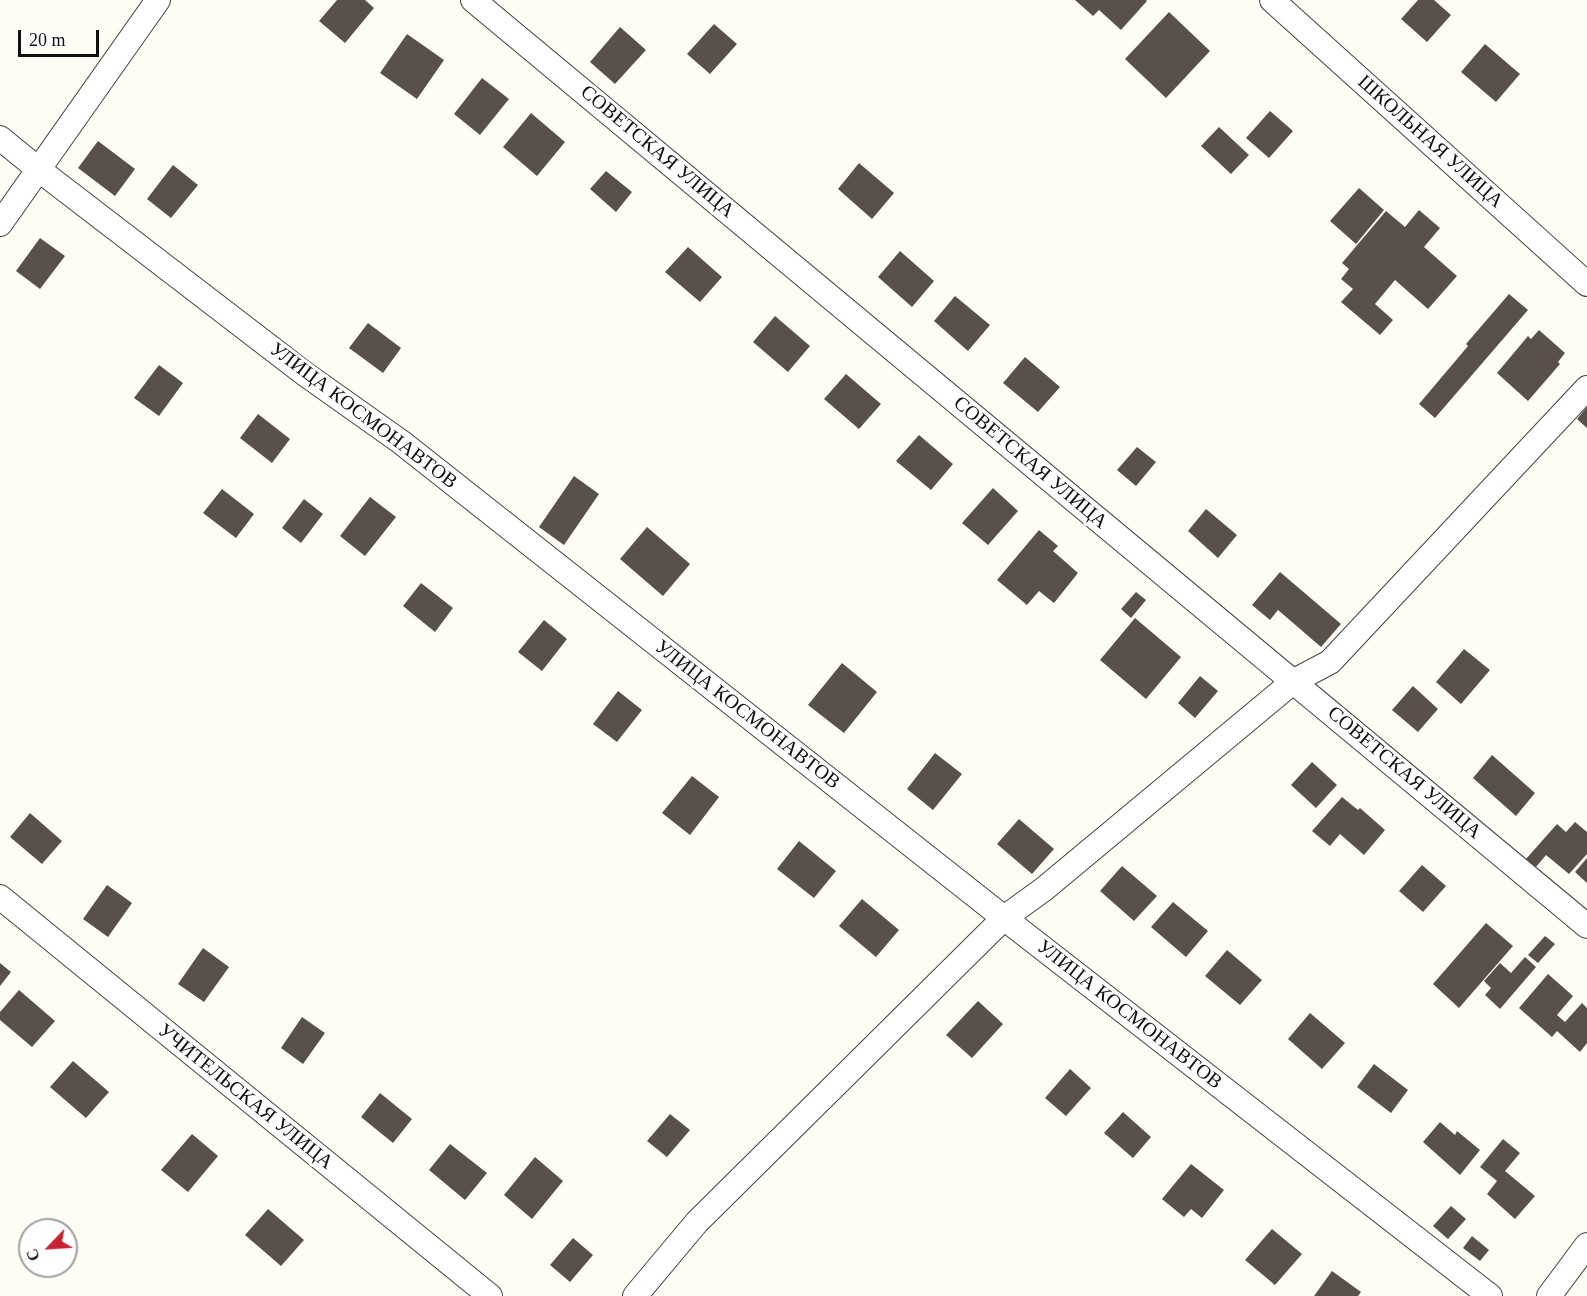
<!DOCTYPE html>
<html>
<head>
<meta charset="utf-8">
<style>
	body { margin:0 }
	#map { position:relative; width:1587px; height:1296px; overflow:hidden; background:#fffcf3; font-family:"Times New Roman",serif }
	canvas { display:block }
	.north { position:absolute; left:18px; top:1218px; width:60px; height:60px; box-sizing:border-box; background:#fff; border:2px solid #9f9f9f; border-radius:50%; rotate:245deg; font-size:16px; font-weight:700; line-height:24px; text-align:center; color:#101010 }
	.north::after { content:''; display:block; margin:auto; width:21px; height:27px; background:#c82132; clip-path:polygon(50% 0,100% 100%,50% 72%,0 100%) }
	.scale { position:absolute; left:18px; top:30px; width:81px; height:27px; box-sizing:border-box; border:3px solid #101010; border-top:0; padding-left:8px; font-size:18px; line-height:21px; white-space:nowrap; color:#101010; -webkit-text-stroke:4px #fff; paint-order:stroke }
</style>
</head>
<body>
<div id="map">
<canvas width="1587" height="1296"></canvas>
<div class="north">С</div>
<div class="scale">20 m</div>
</div>
<script>
const ctx = document.querySelector('canvas').getContext('2d');
ctx.lineJoin = 'round';
function fill(path, color) {
  ctx.fillStyle = color;
  ctx.fill(path, 'evenodd');
}
function trace(path, color, width, dash) {
  ctx.strokeStyle = color;
  ctx.lineWidth = width;
  ctx.lineCap = dash ? 'butt' : 'round';
  ctx.setLineDash(dash || []);
  ctx.stroke(path);
}
function write(font, color, halo, rows, align = 'center') {
  ctx.font = font + ' "Times New Roman",serif';
  ctx.lineWidth = 6;
  ctx.setLineDash([]);
  ctx.textBaseline = 'middle';
  ctx.strokeStyle = halo;
  ctx.fillStyle = color;
  for (const [text, x, y, turn = 0] of rows) {
    ctx.save();
    ctx.translate(x, y);
    ctx.rotate((+turn || 0) * Math.PI / 180);
    ctx.textAlign = isNaN(turn) ? turn : align;
    if (halo) ctx.strokeText(text, 0, 0);
    ctx.fillText(text, 0, 0);
    ctx.restore();
  }
}
const building = new Path2D(`
	M 337,0 L 365,0 L 374,8 L 345,43 L 319,21 Z
	M 1075,0 L 1146,0 L 1147,1 L 1121,30 L 1099,10 L 1093,16 Z
	M 1418,0 L 1434,0 L 1451,15 L 1427,42 L 1401,19 Z
	M 1169,12 L 1210,51 L 1166,98 L 1125,59 Z
	M 714,24 L 737,44 L 710,74 L 687,54 Z
	M 620,27 L 646,50 L 615,84 L 590,62 Z
	M 407,34 L 444,60 L 417,99 L 380,73 Z
	M 1485,44 L 1520,74 L 1496,102 L 1461,72 Z
	M 482,78 L 509,99 L 480,135 L 454,114 Z
	M 1270,111 L 1293,131 L 1269,158 L 1246,138 Z
	M 531,113 L 565,142 L 537,176 L 503,147 Z
	M 1219,127 L 1249,155 L 1231,174 L 1201,146 Z
	M 98,141 L 135,169 L 115,196 L 78,168 Z
	M 859,163 L 894,193 L 872,219 L 838,189 Z
	M 173,165 L 198,185 L 171,218 L 147,199 Z
	M 606,171 L 632,192 L 616,212 L 590,189 Z
	M 1359,188 L 1384,210 L 1356,244 L 1330,221 Z
	M 1419,210 L 1440,228 L 1424,247 L 1457,276 L 1428,309 L 1395,280 L 1375,304 L 1393,320 L 1380,335 L 1341,302 L 1353,289 L 1341,279 L 1349,269 L 1342,263 L 1386,211 L 1405,227 Z
	M 40,238 L 65,256 L 40,289 L 16,271 Z
	M 688,247 L 722,277 L 700,302 L 665,272 Z
	M 900,251 L 934,281 L 912,307 L 878,277 Z
	M 1509,294 L 1528,310 L 1435,418 L 1419,404 L 1468,346 L 1466,344 Z
	M 955,296 L 990,325 L 968,351 L 934,321 Z
	M 775,316 L 810,346 L 788,372 L 753,342 Z
	M 368,323 L 401,348 L 383,373 L 349,348 Z
	M 1539,330 L 1565,353 L 1558,362 L 1560,364 L 1528,401 L 1497,373 L 1528,336 L 1531,339 Z
	M 1025,357 L 1060,387 L 1038,412 L 1003,383 Z
	M 159,365 L 183,383 L 159,416 L 134,398 Z
	M 846,374 L 881,404 L 859,429 L 824,399 Z
	M 1587,407 L 1587,428 L 1577,419 Z
	M 258,414 L 290,439 L 272,463 L 240,438 Z
	M 919,435 L 953,464 L 931,490 L 896,461 Z
	M 1137,447 L 1156,462 L 1136,486 L 1117,470 Z
	M 574,476 L 599,494 L 564,545 L 539,527 Z
	M 993,488 L 1018,511 L 988,545 L 962,523 Z
	M 222,489 L 254,514 L 236,538 L 203,513 Z
	M 370,497 L 396,517 L 365,556 L 340,536 Z
	M 304,499 L 323,514 L 301,543 L 282,528 Z
	M 1206,509 L 1237,535 L 1218,558 L 1188,531 Z
	M 647,527 L 690,564 L 663,596 L 620,559 Z
	M 1039,530 L 1058,546 L 1053,551 L 1078,573 L 1054,603 L 1039,591 L 1027,605 L 997,580 Z
	M 1280,572 L 1341,624 L 1321,647 L 1278,610 L 1270,620 L 1252,605 Z
	M 421,583 L 453,608 L 435,632 L 403,606 Z
	M 1136,592 L 1146,600 L 1131,618 L 1121,609 Z
	M 1135,618 L 1181,657 L 1146,699 L 1100,660 Z
	M 544,620 L 567,639 L 542,671 L 518,652 Z
	M 1464,649 L 1490,670 L 1461,704 L 1436,682 Z
	M 842,663 L 877,692 L 844,733 L 808,705 Z
	M 1200,676 L 1218,691 L 1195,718 L 1178,703 Z
	M 1413,686 L 1438,709 L 1418,732 L 1392,710 Z
	M 618,691 L 642,710 L 617,742 L 593,724 Z
	M 935,753 L 962,774 L 933,810 L 907,789 Z
	M 1492,755 L 1535,793 L 1516,816 L 1473,778 Z
	M 1312,762 L 1337,785 L 1316,808 L 1291,785 Z
	M 692,776 L 719,797 L 690,835 L 662,813 Z
	M 1342,797 L 1358,810 L 1360,808 L 1385,830 L 1364,855 L 1340,834 L 1330,846 L 1312,831 Z
	M 30,813 L 62,841 L 42,864 L 10,837 Z
	M 1019,819 L 1054,849 L 1032,874 L 997,844 Z
	M 1575,822 L 1587,832 L 1587,854 L 1569,874 L 1546,855 L 1536,867 L 1526,859 L 1557,824 L 1566,832 Z
	M 799,841 L 836,871 L 814,898 L 777,869 Z
	M 1587,858 L 1587,883 L 1575,872 Z
	M 1422,865 L 1446,886 L 1423,912 L 1399,891 Z
	M 1122,866 L 1157,896 L 1134,921 L 1100,891 Z
	M 107,885 L 132,903 L 108,937 L 83,919 Z
	M 862,899 L 899,930 L 876,957 L 839,926 Z
	M 1173,902 L 1208,931 L 1186,957 L 1151,927 Z
	M 1486,923 L 1513,946 L 1459,1008 L 1433,984 Z
	M 1545,936 L 1555,944 L 1538,963 L 1528,955 Z
	M 203,948 L 229,967 L 204,1002 L 178,984 Z
	M 1227,950 L 1262,980 L 1240,1005 L 1205,976 Z
	M 1525,957 L 1536,967 L 1500,1009 L 1485,995 L 1491,988 L 1484,981 L 1500,963 L 1511,973 Z
	M 0,963 L 11,972 L 0,986 Z
	M 1548,974 L 1573,996 L 1557,1015 L 1565,1022 L 1582,1003 L 1587,1008 L 1587,1043 L 1580,1052 L 1557,1031 L 1552,1037 L 1519,1008 Z
	M 19,990 L 55,1021 L 32,1047 L 0,1020 L 0,1012 Z
	M 978,1001 L 1003,1024 L 972,1058 L 946,1035 Z
	M 1310,1013 L 1345,1043 L 1322,1069 L 1288,1039 Z
	M 302,1017 L 325,1033 L 303,1064 L 281,1048 Z
	M 73,1061 L 109,1092 L 86,1118 L 50,1087 Z
	M 1374,1064 L 1408,1090 L 1391,1113 L 1357,1087 Z
	M 1070,1069 L 1091,1088 L 1066,1116 L 1045,1098 Z
	M 380,1093 L 412,1119 L 393,1143 L 361,1117 Z
	M 1123,1112 L 1151,1137 L 1133,1158 L 1104,1133 Z
	M 670,1114 L 690,1130 L 667,1157 L 647,1141 Z
	M 1440,1122 L 1455,1135 L 1457,1131 L 1480,1150 L 1460,1175 L 1423,1142 Z
	M 192,1134 L 218,1156 L 188,1192 L 161,1170 Z
	M 1503,1139 L 1520,1153 L 1505,1171 L 1535,1196 L 1515,1219 L 1487,1194 L 1497,1181 L 1480,1167 Z
	M 450,1144 L 487,1173 L 465,1200 L 429,1170 Z
	M 535,1157 L 563,1181 L 532,1219 L 504,1195 Z
	M 1191,1164 L 1224,1190 L 1202,1218 L 1191,1209 L 1184,1217 L 1162,1199 Z
	M 1451,1206 L 1466,1219 L 1448,1239 L 1433,1226 Z
	M 268,1209 L 304,1240 L 281,1266 L 245,1235 Z
	M 1272,1229 L 1302,1254 L 1275,1285 L 1245,1260 Z
	M 1472,1236 L 1489,1250 L 1480,1261 L 1463,1248 Z
	M 573,1238 L 593,1255 L 570,1282 L 550,1265 Z
	M 1332,1271 L 1361,1292 L 1358,1296 L 1314,1296 Z`);
const minor = new Path2D(`
	M 473,0 L 1587,926
	M 1272,0 L 1587,284
	M 0,138 L 38,169 L 305,374 L 401,442 L 1004,918 L 1490,1296
	M 0,224 L 158,0
	M 0,897 L 490,1296
	M 635,1296 L 697,1222 L 1004,918 L 1044,889 L 1294,681 L 1330,662 L 1587,388
	M 1549,1296 L 1587,1245`);
const streetNames = [
	["ШКОЛЬНАЯ УЛИЦА",1430,142,42],
	["СОВЕТСКАЯ УЛИЦА",657,152,40],
	["УЛИЦА КОСМОНАВТОВ",363,416,37],
	["СОВЕТСКАЯ УЛИЦА",1030,463,40],
	["УЛИЦА КОСМОНАВТОВ",747,715,38],
	["СОВЕТСКАЯ УЛИЦА",1404,773,40],
	["УЛИЦА КОСМОНАВТОВ",1129,1015,38],
	["УЧИТЕЛЬСКАЯ УЛИЦА",245,1097,39]
];
fill(building, '#59504c');
trace(minor, '#434343', 26);
trace(minor, '#fff', 24);
write('20px', '#101010', '#fff', streetNames);
</script>
</body>
</html>
